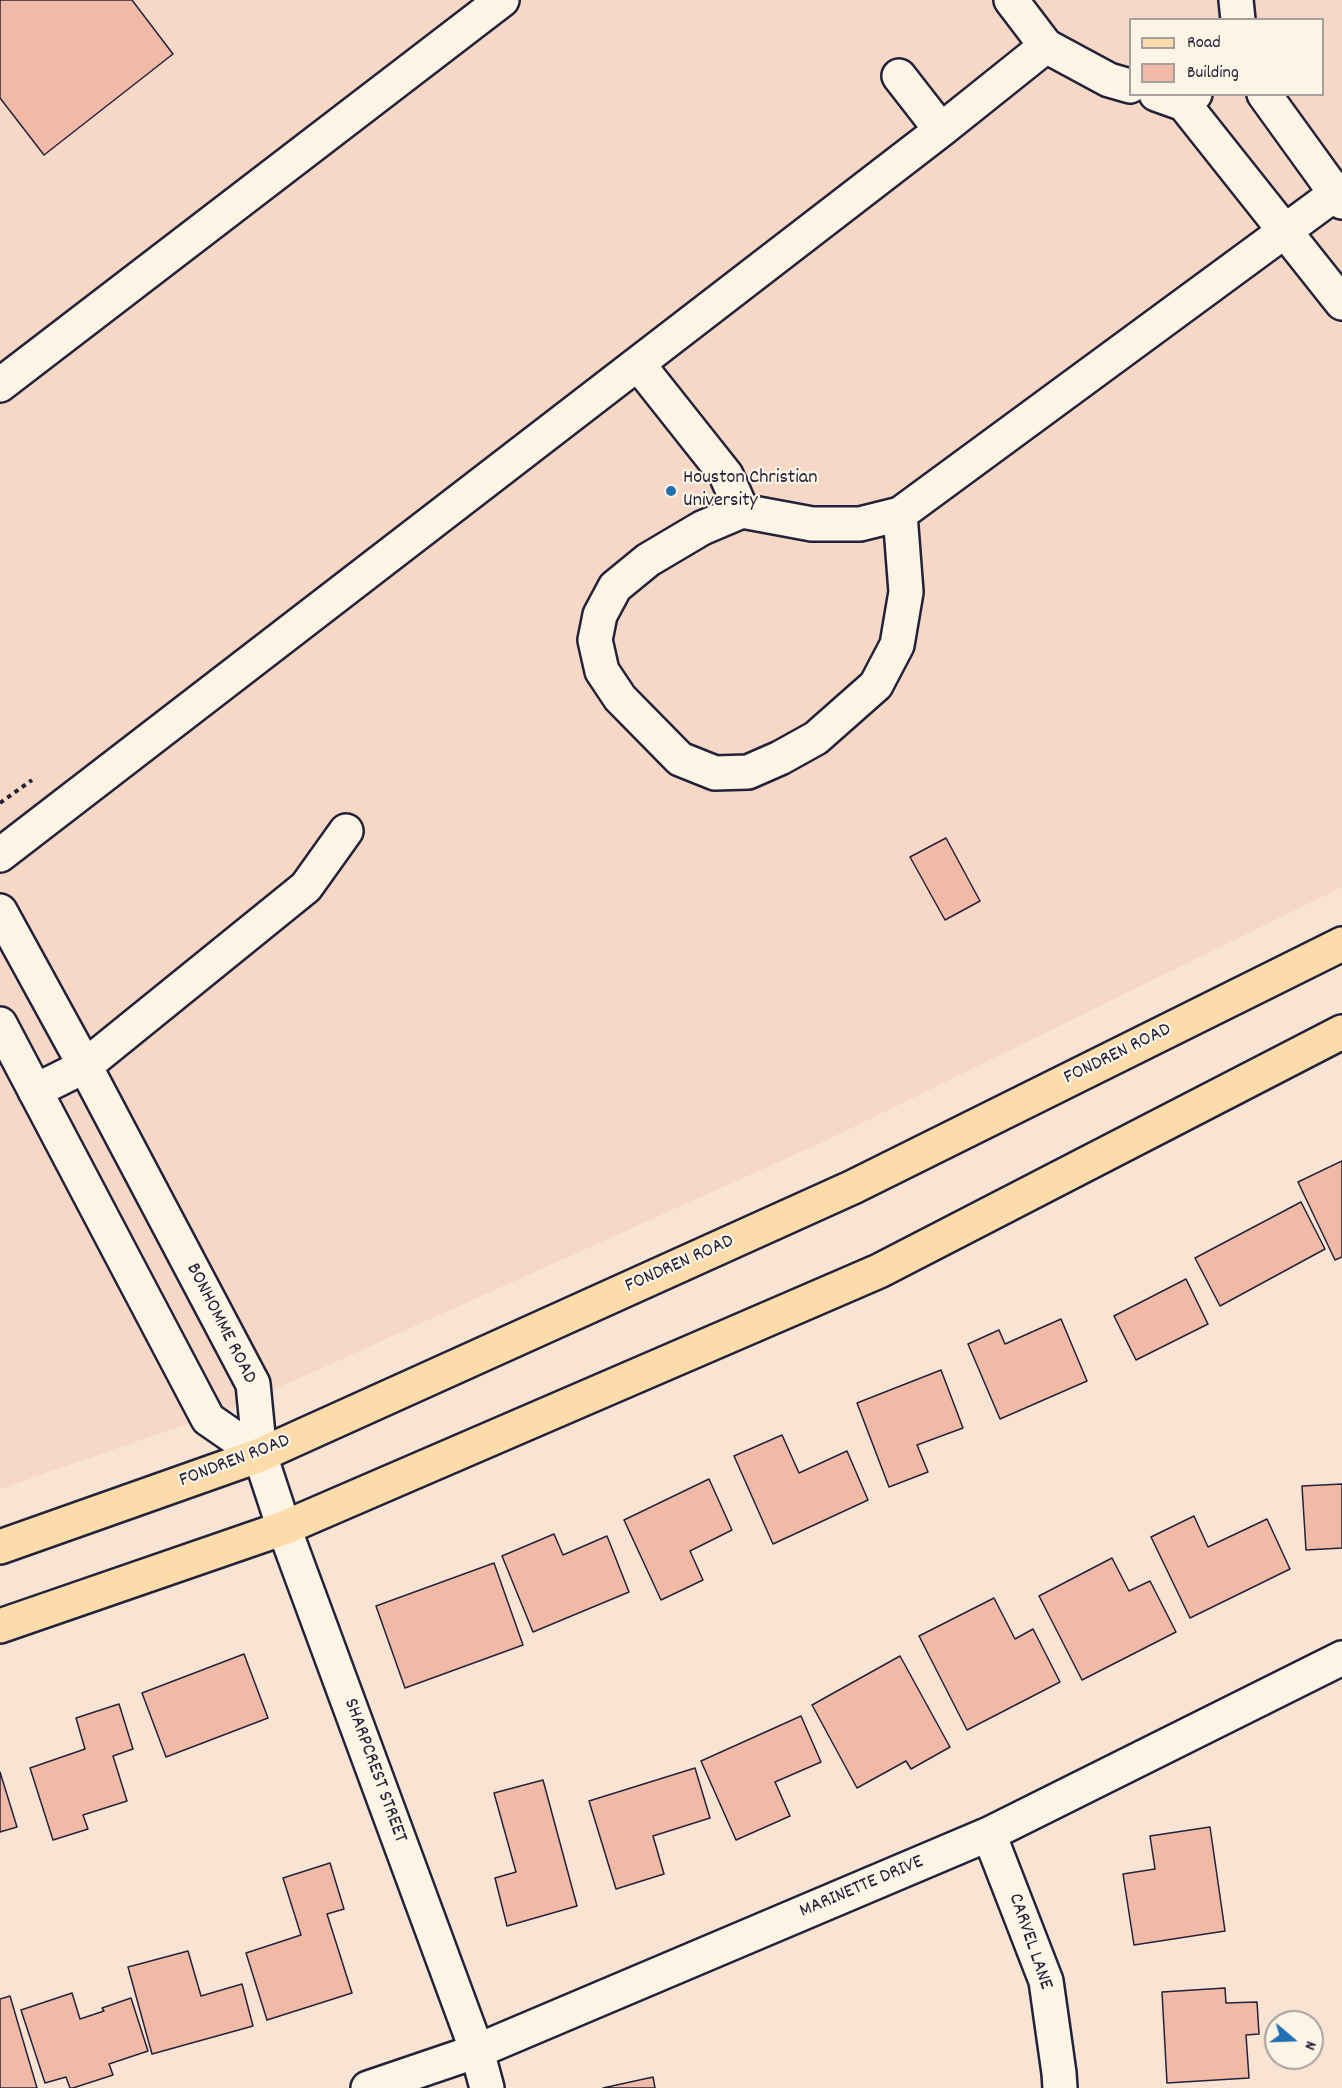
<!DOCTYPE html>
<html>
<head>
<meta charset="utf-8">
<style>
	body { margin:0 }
	#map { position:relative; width:1342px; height:2088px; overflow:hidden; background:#f9e3d2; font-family:Dekko,sans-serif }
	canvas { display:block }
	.legend { position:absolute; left:1129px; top:18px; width:195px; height:78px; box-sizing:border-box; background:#fcf5e5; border:2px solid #a5a1a1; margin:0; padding:8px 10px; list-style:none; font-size:18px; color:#22223b }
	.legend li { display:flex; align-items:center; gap:12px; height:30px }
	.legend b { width:30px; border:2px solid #a5a1a1 }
	.north { position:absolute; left:1264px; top:2010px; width:60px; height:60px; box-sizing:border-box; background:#fcf5e5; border:2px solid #a5a1a1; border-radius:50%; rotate:109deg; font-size:16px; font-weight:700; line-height:24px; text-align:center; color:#22223b }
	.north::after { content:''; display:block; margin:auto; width:21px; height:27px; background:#1f6fb2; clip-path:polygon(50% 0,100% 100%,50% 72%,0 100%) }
</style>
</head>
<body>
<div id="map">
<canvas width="1342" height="2088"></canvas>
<ul class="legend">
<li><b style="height:8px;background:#fddcac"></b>Road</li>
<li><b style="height:16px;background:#f1baa6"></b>Building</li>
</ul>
<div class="north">N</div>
</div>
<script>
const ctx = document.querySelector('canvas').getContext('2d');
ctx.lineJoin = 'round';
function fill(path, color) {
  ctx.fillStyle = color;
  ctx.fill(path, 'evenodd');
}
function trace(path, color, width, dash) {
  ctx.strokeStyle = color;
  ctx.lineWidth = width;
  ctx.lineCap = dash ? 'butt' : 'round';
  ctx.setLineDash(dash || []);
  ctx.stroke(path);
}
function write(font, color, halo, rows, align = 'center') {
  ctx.font = font + ' Dekko,sans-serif';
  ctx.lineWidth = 4.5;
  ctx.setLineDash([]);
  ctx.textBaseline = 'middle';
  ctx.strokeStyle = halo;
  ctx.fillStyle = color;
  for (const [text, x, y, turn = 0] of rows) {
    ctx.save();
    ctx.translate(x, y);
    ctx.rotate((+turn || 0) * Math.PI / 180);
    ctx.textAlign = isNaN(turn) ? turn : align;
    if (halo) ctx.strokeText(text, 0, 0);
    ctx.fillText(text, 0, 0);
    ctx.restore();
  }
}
const built = new Path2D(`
	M 0,0 L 1342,0 L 1342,887 L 827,1140 L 233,1408 L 0,1489 ZM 1130,20 L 1322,20 L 1322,94 L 1130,94 Z`);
const building = new Path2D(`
	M 0,0 L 132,0 L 173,54 L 44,155 L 0,98 Z
	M 946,838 L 980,901 L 945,920 L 910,857 Z
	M 1342,1161 L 1342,1257 L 1335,1260 L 1298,1182 Z
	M 1301,1202 L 1325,1249 L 1220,1306 L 1195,1258 Z
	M 1186,1279 L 1208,1324 L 1136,1360 L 1114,1316 Z
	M 1061,1319 L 1087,1381 L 1000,1419 L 968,1344 L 999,1330 L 1005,1344 Z
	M 941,1370 L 963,1428 L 917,1445 L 928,1472 L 889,1487 L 857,1403 Z
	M 782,1435 L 799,1473 L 847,1451 L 868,1500 L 773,1544 L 734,1456 Z
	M 709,1479 L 732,1530 L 690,1551 L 703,1580 L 661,1600 L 624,1520 Z
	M 1342,1484 L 1342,1548 L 1306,1550 L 1302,1486 Z
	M 1194,1516 L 1208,1547 L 1267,1519 L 1290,1569 L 1190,1618 L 1151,1537 Z
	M 554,1534 L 563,1555 L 607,1536 L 629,1592 L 533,1632 L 502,1556 Z
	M 1112,1558 L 1129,1591 L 1150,1581 L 1176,1632 L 1082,1680 L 1039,1596 Z
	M 494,1563 L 523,1645 L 405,1688 L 376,1606 Z
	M 994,1598 L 1015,1639 L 1033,1629 L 1060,1682 L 967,1730 L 919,1636 Z
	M 244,1654 L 268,1718 L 166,1757 L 142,1693 Z
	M 900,1656 L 950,1747 L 911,1769 L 906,1761 L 857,1788 L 812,1705 Z
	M 119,1704 L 133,1749 L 113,1756 L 127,1801 L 83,1815 L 88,1829 L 53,1840 L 30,1768 L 85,1749 L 76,1718 Z
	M 801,1716 L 821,1762 L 775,1782 L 790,1816 L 736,1840 L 701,1761 Z
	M 695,1768 L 710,1818 L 653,1836 L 664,1874 L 616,1889 L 589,1801 Z
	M 0,1772 L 17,1827 L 0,1832 Z
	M 543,1780 L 577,1906 L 507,1926 L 495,1878 L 516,1872 L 494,1793 Z
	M 1210,1827 L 1225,1931 L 1134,1945 L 1123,1874 L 1155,1869 L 1150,1836 Z
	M 330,1863 L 344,1909 L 327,1914 L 352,1993 L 267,2020 L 246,1953 L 301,1935 L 283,1878 Z
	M 188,1951 L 201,1996 L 242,1984 L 253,2026 L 152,2054 L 128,1967 Z
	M 1225,1988 L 1226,2003 L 1257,2002 L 1259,2034 L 1246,2035 L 1249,2078 L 1167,2083 L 1162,1992 Z
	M 72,1993 L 80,2019 L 104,2011 L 102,2008 L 131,1998 L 148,2051 L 109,2064 L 113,2075 L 73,2088 L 70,2088 L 66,2077 L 45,2083 L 21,2010 Z
	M 10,1996 L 37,2088 L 0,2088 L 0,1999 Z
	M 653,2077 L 655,2088 L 603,2088 Z`);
const path = new Path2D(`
	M 0,803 L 32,780`);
const minor = new Path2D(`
	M 1011,0 L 1046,46 L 1109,80 L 1130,86
	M 1236,0 L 1238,20
	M 899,76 L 941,130
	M 1156,94 L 1184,104 L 1195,94
	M 1264,94 L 1342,202
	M 1184,104 L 1342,303
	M 638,364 L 726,475 L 742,511
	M 0,385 L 502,0
	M 900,514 L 906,592 L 897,645 L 876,685 L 816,738 L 780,758 L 748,772 L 715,773 L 680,759 L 620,698 L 602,671 L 595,640 L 600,615 L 615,587 L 648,560 L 702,528 L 742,511 L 812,524 L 860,524 L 900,514 L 1342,189
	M 0,855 L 941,130 L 1046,46
	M 0,911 L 85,1066 L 253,1384 L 260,1455 L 284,1528 L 477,2051 L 487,2088
	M 0,1024 L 208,1419 L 260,1455
	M 35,1091 L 85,1066 L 306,887 L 346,831
	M 989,1834 L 1046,1981 L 1059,2073 L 1060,2088
	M 368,2088 L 477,2051 L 989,1834 L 1342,1658`);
const major = new Path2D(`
	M 0,1547 L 260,1455 L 853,1187 L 1342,944
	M 0,1626 L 284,1528 L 879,1271 L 1342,1032`);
const markers = [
	[671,491,6,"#1f6fb2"]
];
const poiNames = [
	["Houston Christian",683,479],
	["University",683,502]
];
const streetNames = [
	["FONDREN ROAD",1118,1055,-26],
	["FONDREN ROAD",680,1265,-24],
	["BONHOMME ROAD",220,1324,63],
	["FONDREN ROAD",235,1462,-21],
	["SHARPCREST STREET",374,1771,70],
	["MARINETTE DRIVE",862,1888,-23],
	["CARVEL LANE",1029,1942,71]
];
fill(built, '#f7d7c5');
fill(building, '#f1baa6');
trace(building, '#22223b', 1.5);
trace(minor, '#22223b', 38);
trace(major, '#22223b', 38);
trace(path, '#22223b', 4, [4.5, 4.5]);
trace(minor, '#fcf5e5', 33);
trace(major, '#fddcac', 33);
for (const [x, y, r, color] of markers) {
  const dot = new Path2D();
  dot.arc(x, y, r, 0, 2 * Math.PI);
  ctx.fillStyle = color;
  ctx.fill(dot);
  trace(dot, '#fcf5e5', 2);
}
write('20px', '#22223b', '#fcf5e5', poiNames, 'left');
write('20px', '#22223b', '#fcf5e5', streetNames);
</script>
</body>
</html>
